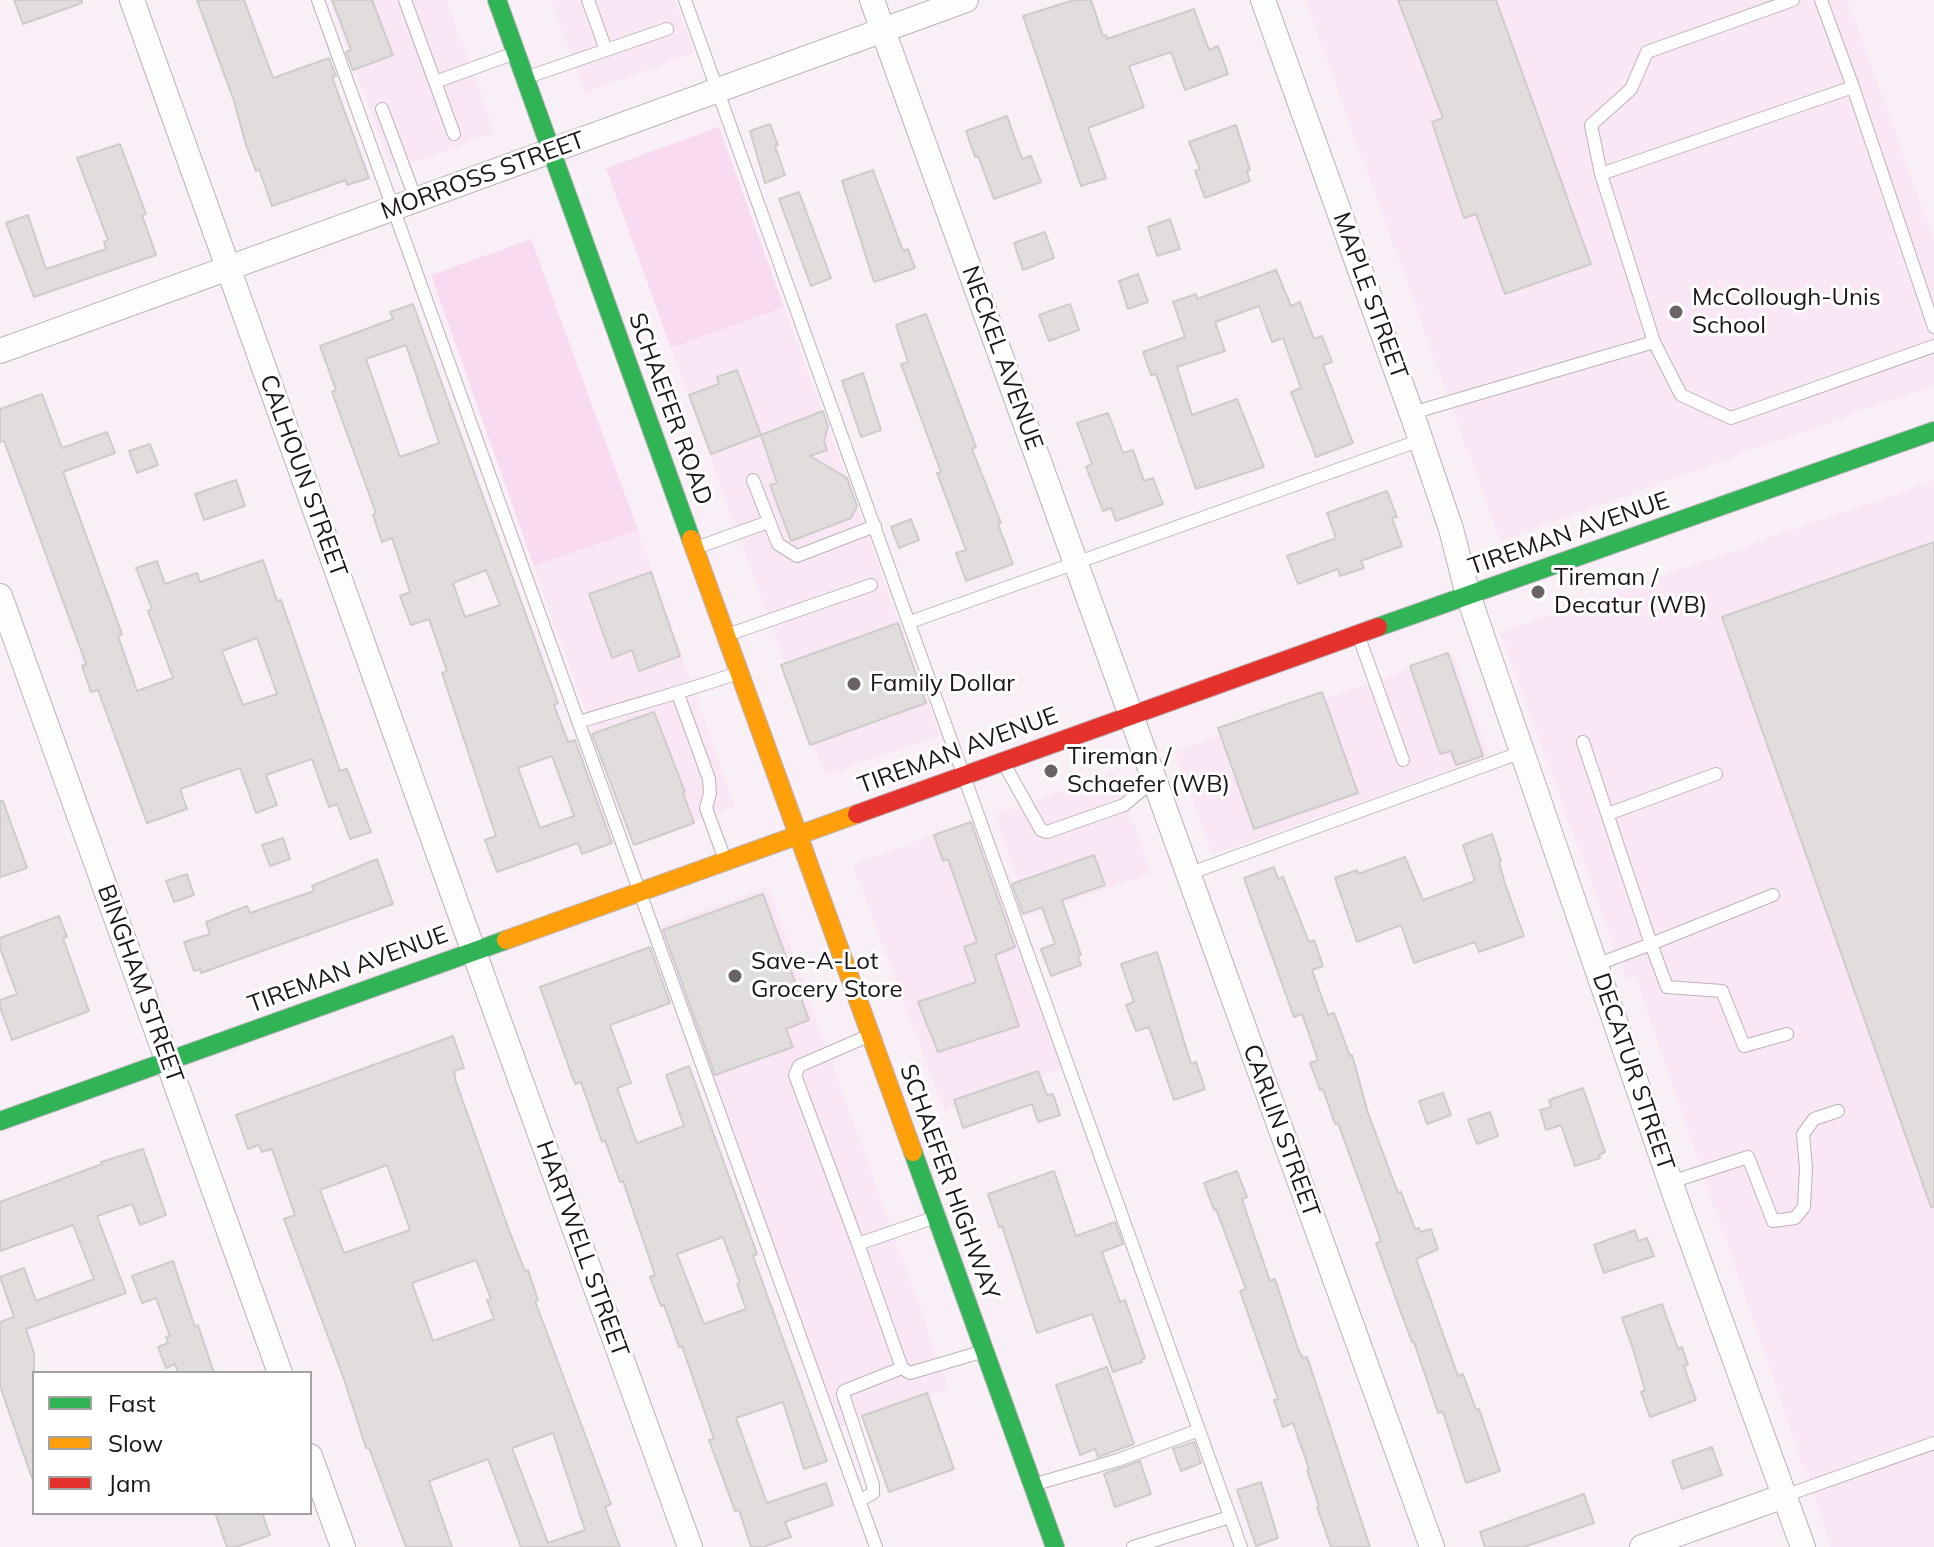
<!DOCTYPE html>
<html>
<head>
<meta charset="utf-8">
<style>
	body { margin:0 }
	#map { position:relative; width:1934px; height:1547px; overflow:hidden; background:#f9f0f7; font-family:Mulish,sans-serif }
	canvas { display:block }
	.legend { position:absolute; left:32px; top:1371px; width:280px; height:144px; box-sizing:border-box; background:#fff; border:2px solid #a4a1a3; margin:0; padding:10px 14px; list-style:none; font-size:24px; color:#1c151a }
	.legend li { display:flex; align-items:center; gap:16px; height:40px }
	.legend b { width:40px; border:2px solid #a4a1a3 }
</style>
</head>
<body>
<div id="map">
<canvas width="1934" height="1547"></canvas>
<ul class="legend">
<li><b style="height:10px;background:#30b455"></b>Fast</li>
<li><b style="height:10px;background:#ff9f0a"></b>Slow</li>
<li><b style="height:10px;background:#e5322d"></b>Jam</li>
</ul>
</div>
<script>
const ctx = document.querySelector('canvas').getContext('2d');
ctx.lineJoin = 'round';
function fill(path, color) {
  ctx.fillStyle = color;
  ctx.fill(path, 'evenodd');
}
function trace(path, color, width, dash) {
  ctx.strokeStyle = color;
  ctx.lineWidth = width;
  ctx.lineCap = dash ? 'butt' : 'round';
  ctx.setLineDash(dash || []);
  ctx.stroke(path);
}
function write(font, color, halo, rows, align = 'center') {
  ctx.font = font + ' Mulish,sans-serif';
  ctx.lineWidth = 6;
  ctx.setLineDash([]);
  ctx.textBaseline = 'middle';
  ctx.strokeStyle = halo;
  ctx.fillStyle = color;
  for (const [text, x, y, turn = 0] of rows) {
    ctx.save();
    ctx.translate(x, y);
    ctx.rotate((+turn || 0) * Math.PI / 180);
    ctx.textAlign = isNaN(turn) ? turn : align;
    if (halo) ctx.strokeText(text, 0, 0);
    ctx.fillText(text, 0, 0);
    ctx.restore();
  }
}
const built = new Path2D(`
	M 330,0 L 447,0 L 495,133 L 392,170 Z
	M 551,0 L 675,0 L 695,53 L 585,93 Z
	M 1305,0 L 1848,0 L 1934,240 L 1934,385 L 1500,541 Z
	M 784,307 L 940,735 L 825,776 L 671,348 Z
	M 1934,480 L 1934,1547 L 1831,1547 L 1635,977 L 1626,979 L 1500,633 Z
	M 638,530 L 735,807 L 632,843 L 534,566 Z
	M 1453,653 L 1490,756 L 1212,855 L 1175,752 Z
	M 1115,772 L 1151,873 L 1030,916 L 994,815 Z
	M 971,821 L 1063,1067 L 944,1111 L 853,865 Z
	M 769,887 L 949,1388 L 839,1427 L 659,926 Z`);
const green = new Path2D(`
	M 719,127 L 784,307 L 671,348 L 606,168 Z
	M 531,239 L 638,530 L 534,566 L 431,275 Z`);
const building = new Path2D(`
	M 14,0 L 82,0 L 82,3 L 23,24 Z
	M 197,0 L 244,0 L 273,78 L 329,58 L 336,76 L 332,77 L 369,178 L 347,185 L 346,180 L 272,206 L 259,169 L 256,171 L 246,145 L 234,101 Z
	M 332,0 L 372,0 L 393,55 L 353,70 L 346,52 L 351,50 Z
	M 1074,0 L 1091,0 L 1103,36 L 1106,35 L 1107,39 L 1194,9 L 1209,50 L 1218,46 L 1228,74 L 1185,90 L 1171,52 L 1129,66 L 1144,107 L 1088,128 L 1106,178 L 1081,186 L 1023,16 Z
	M 1398,0 L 1496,0 L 1591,264 L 1505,294 L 1476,214 L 1464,218 L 1432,122 L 1443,118 Z
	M 1007,116 L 1022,159 L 1031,156 L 1041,182 L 994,199 L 978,156 L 975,157 L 966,131 Z
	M 770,124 L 778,145 L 775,146 L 785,175 L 765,183 L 750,131 Z
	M 1236,125 L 1250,170 L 1247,171 L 1250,181 L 1205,198 L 1195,171 L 1200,169 L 1189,142 Z
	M 120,144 L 146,214 L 142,215 L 156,255 L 34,297 L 6,223 L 28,215 L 46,269 L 106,249 L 104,242 L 108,240 L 77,158 Z
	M 873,170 L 903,251 L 908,249 L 915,268 L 874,282 L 842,181 Z
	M 799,192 L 831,278 L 811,286 L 779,199 Z
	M 1170,219 L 1180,249 L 1157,256 L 1148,227 Z
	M 1045,232 L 1054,258 L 1023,270 L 1014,243 Z
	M 1276,270 L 1291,306 L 1300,302 L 1314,339 L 1322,336 L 1332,362 L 1323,365 L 1353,443 L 1316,457 L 1291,392 L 1301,388 L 1283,338 L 1272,342 L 1259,306 L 1215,322 L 1225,351 L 1177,367 L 1192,415 L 1237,399 L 1264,467 L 1196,489 L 1156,374 L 1151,375 L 1143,352 L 1185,337 L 1173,302 L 1196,294 L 1197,299 Z
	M 1138,274 L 1148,302 L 1128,309 L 1119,281 Z
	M 413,304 L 558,703 L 554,705 L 568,742 L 575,740 L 612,843 L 582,854 L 578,843 L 497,872 L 485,840 L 496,836 L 442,673 L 447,671 L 429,619 L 411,625 L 400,596 L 410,592 L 392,538 L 382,542 L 373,515 L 376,513 L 332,392 L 336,390 L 320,346 L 393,319 L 390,312 ZM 406,345 L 439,443 L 400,457 L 366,359 ZM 486,570 L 500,605 L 465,617 L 453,583 ZM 552,756 L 574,816 L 540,828 L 518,768 Z
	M 1070,304 L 1079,330 L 1049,341 L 1039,315 Z
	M 926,314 L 976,447 L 972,449 L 1001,523 L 998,524 L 1013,564 L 966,581 L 956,553 L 966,550 L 937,473 L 941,472 L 901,364 L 908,362 L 896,325 Z
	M 737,370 L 761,435 L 711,454 L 689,395 L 719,384 L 717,377 Z
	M 863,373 L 881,430 L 861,437 L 842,381 Z
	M 42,394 L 62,448 L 107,432 L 115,453 L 63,472 L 122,634 L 118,636 L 137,691 L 173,678 L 148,611 L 152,609 L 136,568 L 157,561 L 165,584 L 197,573 L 200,582 L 263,560 L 277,601 L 281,600 L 340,771 L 347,769 L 371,832 L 350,839 L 337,804 L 329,807 L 312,759 L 266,775 L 277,805 L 256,813 L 240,768 L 180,789 L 187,809 L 147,823 L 98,690 L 91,692 L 82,666 L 86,664 L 19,481 L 4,441 L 0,442 L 0,409 ZM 257,638 L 277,694 L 243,705 L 222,651 Z
	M 823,411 L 828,426 L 824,441 L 827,450 L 810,456 L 847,478 L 857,506 L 851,518 L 791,541 L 770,485 L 777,483 L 761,435 Z
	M 1108,413 L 1123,453 L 1133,450 L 1144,481 L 1153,478 L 1163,504 L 1116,521 L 1111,508 L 1103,511 L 1086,467 L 1092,464 L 1077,423 Z
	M 150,444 L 158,465 L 137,473 L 129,451 Z
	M 236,480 L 245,506 L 204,520 L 195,494 Z
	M 1387,491 L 1397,517 L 1392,518 L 1402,546 L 1361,561 L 1364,568 L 1340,576 L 1338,569 L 1298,584 L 1287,556 L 1336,538 L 1327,513 Z
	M 911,519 L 919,540 L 899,548 L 891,527 Z
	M 1934,542 L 1934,1207 L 1931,1207 L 1722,617 Z
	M 651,572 L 680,656 L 639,671 L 632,650 L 612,658 L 589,594 Z
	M 898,623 L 926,703 L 810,745 L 781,665 Z
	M 1448,653 L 1483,756 L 1456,765 L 1451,751 L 1440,754 L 1410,666 Z
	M 1322,692 L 1358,793 L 1254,829 L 1218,728 Z
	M 654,712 L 685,792 L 683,793 L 694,823 L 634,845 L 592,734 Z
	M 0,801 L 3,801 L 27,868 L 0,877 Z
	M 971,822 L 1015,947 L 995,955 L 1019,1026 L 938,1052 L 918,1002 L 976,982 L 964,947 L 977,942 L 948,859 L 943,861 L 934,835 Z
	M 1492,834 L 1501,861 L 1499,862 L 1505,884 L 1524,936 L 1479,952 L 1475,942 L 1414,963 L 1401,925 L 1357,942 L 1335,878 L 1357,870 L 1358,874 L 1405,857 L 1423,900 L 1475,881 L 1463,845 Z
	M 283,838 L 290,859 L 270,866 L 262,845 Z
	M 1094,855 L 1105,885 L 1062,900 L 1081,955 L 1078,956 L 1081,965 L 1051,976 L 1041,949 L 1055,944 L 1042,907 L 1023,914 L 1012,884 Z
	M 377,859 L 393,904 L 201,973 L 200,969 L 194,971 L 184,942 L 210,934 L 206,922 L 247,906 L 250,913 L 314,891 L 312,886 Z
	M 1274,867 L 1278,879 L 1283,877 L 1309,942 L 1314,940 L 1323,966 L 1312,970 L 1328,1015 L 1334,1013 L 1350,1056 L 1352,1055 L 1368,1113 L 1398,1193 L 1401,1192 L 1415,1229 L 1419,1228 L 1420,1232 L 1431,1229 L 1438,1249 L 1416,1259 L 1458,1376 L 1463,1374 L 1476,1410 L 1479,1409 L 1500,1471 L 1466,1483 L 1443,1412 L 1438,1413 L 1414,1342 L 1412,1342 L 1400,1310 L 1376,1243 L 1381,1241 L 1338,1123 L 1335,1124 L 1323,1089 L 1320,1090 L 1310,1063 L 1318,1060 L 1302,1014 L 1294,1017 L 1244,878 Z
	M 187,874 L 194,895 L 174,902 L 166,881 Z
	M 763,894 L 809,1020 L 786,1029 L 793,1047 L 715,1075 L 663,930 Z
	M 59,916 L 67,937 L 63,938 L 89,1011 L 12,1040 L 0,1007 L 0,1000 L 17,994 L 0,948 L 0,938 Z
	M 650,947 L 670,1003 L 610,1025 L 631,1083 L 617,1088 L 637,1143 L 684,1126 L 666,1075 L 689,1066 L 757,1254 L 753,1256 L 827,1461 L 804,1469 L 783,1402 L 736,1418 L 767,1503 L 826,1483 L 833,1505 L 785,1522 L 791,1537 L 763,1547 L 751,1547 L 739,1510 L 735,1511 L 709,1440 L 714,1439 L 682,1346 L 679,1347 L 664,1305 L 661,1306 L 650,1277 L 655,1275 L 623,1181 L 620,1182 L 605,1140 L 602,1142 L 581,1082 L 575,1084 L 540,987 ZM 723,1237 L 740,1283 L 737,1284 L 746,1309 L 704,1324 L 677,1254 Z
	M 1157,952 L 1191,1064 L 1196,1062 L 1205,1089 L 1174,1100 L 1149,1027 L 1136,1031 L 1126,1005 L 1134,1002 L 1121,964 Z
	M 453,1036 L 464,1068 L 454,1071 L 456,1082 L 510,1233 L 525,1271 L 528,1270 L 538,1300 L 535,1301 L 611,1504 L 605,1507 L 620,1547 L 521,1547 L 488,1459 L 429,1481 L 452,1547 L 406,1547 L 369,1448 L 366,1448 L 344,1379 L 284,1219 L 295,1215 L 272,1149 L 262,1152 L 259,1145 L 248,1149 L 236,1115 ZM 387,1165 L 410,1230 L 344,1253 L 320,1190 ZM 476,1260 L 491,1299 L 487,1300 L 494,1319 L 433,1341 L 412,1283 ZM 553,1433 L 585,1530 L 548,1543 L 512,1448 Z
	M 1038,1071 L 1047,1095 L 1053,1094 L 1060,1115 L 1038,1122 L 1032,1104 L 963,1128 L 954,1100 Z
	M 1583,1088 L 1605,1152 L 1599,1155 L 1600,1158 L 1575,1166 L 1561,1125 L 1546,1130 L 1540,1110 L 1551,1107 L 1549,1100 Z
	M 1443,1093 L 1451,1115 L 1427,1124 L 1419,1101 Z
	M 1490,1112 L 1498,1136 L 1477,1144 L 1468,1120 Z
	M 143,1149 L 166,1215 L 140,1225 L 132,1204 L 97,1216 L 126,1293 L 26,1329 L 34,1353 L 34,1478 L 32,1478 L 0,1386 L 0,1322 L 14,1317 L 0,1277 L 24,1268 L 36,1301 L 94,1279 L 73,1225 L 0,1251 L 0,1202 L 102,1164 L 101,1162 Z
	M 1054,1171 L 1076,1236 L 1115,1222 L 1123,1244 L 1102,1252 L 1120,1302 L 1125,1300 L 1145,1358 L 1141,1360 L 1142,1362 L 1113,1372 L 1092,1314 L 1037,1333 L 1002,1226 L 999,1227 L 988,1194 Z
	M 1237,1171 L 1247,1197 L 1242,1199 L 1254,1235 L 1270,1281 L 1275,1279 L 1298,1349 L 1303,1358 L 1307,1357 L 1370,1547 L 1331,1547 L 1317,1507 L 1319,1506 L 1307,1470 L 1309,1469 L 1293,1423 L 1283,1427 L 1274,1400 L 1278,1399 L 1240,1291 L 1246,1289 L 1216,1209 L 1214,1210 L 1204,1183 Z
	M 1635,1230 L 1638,1241 L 1647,1238 L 1654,1256 L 1604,1273 L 1594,1245 Z
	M 173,1261 L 195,1327 L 198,1325 L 214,1373 L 178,1373 L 175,1364 L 166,1368 L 158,1347 L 168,1343 L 166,1337 L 170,1336 L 156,1298 L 142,1303 L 132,1276 Z
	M 1662,1304 L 1678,1349 L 1682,1347 L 1688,1365 L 1684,1366 L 1696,1400 L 1650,1417 L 1641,1392 L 1645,1390 L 1634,1352 L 1622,1318 Z
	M 1107,1367 L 1134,1444 L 1098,1457 L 1095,1449 L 1080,1455 L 1056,1385 Z
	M 927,1393 L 954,1469 L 889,1492 L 862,1416 Z
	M 1194,1442 L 1201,1463 L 1181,1471 L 1173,1449 Z
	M 1712,1447 L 1722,1475 L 1682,1489 L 1672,1461 Z
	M 1140,1461 L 1151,1494 L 1115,1507 L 1104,1474 Z
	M 1261,1482 L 1278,1538 L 1256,1546 L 1237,1490 Z
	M 1584,1494 L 1594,1523 L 1524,1547 L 1485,1547 L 1480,1532 Z
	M 215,1513 L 262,1513 L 270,1535 L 236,1547 L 227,1547 Z`);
const lane = new Path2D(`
	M 318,0 L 876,1547
	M 405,0 L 454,134
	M 588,0 L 606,50
	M 685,0 L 1241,1547
	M 1821,0 L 1853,87
	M 528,77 L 667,29
	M 435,82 L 515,53
	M 382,109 L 416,200
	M 1601,174 L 1591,125 L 1631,89 L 1647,52 L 1793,0
	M 1934,327 L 1853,87 L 1601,174 L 1654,342 L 1681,395 L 1731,418 L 1934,346
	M 1412,413 L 1654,342
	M 753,480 L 778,544 L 797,556 L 875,526
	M 696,548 L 768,522
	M 910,622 L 1421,440
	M 727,635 L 871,585
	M 1359,637 L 1403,760
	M 678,694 L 709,779 L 710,793 L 706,808 L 724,857
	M 579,722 C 632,705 685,692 737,673
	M 1583,742 L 1651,944 L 1596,965
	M 1003,762 L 1041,830 L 1047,832 L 1124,805 L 1154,780
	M 1608,814 L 1716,774
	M 1188,874 L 1522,752
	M 1773,895 L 1651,944 L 1667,987 L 1722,991 L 1744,1046 L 1787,1034
	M 868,1036 L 799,1066 L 795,1075 L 858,1244 L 933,1218
	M 1671,1182 L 1748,1157 L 1773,1221 L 1795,1218 L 1804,1207 L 1806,1168 L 1803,1134 L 1814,1119 L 1838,1111
	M 858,1244 L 902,1368 L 910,1373 L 981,1352
	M 1036,1484 L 1118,1460 L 1199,1430
	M 1784,1496 L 1934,1443
	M 859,1501 L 873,1493 L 873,1485 L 843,1394 L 844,1391 L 902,1368
	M 1133,1547 L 1230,1517`);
const street = new Path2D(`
	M 132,0 L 459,911 L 690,1547
	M 872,0 L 1432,1547
	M 1263,0 L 1415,423 L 1451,529 L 1468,595 L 1677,1201 L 1803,1547
	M 0,351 L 966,0
	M 0,596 L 280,1373
	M 310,1456 L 343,1547
	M 1642,1547 L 1784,1496`);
const fast = new Path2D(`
	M 497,0 L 691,539
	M 1378,627 L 1934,431
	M 0,1121 L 506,940
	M 913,1152 L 1055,1547`);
const slow = new Path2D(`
	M 691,539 L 913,1152
	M 506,940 L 857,814`);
const jam = new Path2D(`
	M 857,814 L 1378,627`);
const markers = [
	[1676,312,8,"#696267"],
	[1538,592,8,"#696267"],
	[854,684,8,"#696267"],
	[1051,771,8,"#696267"],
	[735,976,8,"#696267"]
];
const streetNames = [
	["MORROSS STREET",483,176,-20],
	["MAPLE STREET",1370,296,70],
	["NECKEL AVENUE",1002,358,70],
	["SCHAEFER ROAD",670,409,70],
	["CALHOUN STREET",303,476,70],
	["TIREMAN AVENUE",1569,534,-19],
	["TIREMAN AVENUE",958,751,-20],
	["TIREMAN AVENUE",348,970,-20],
	["BINGHAM STREET",140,984,70],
	["DECATUR STREET",1633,1072,71],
	["CARLIN STREET",1281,1131,70],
	["SCHAEFER HIGHWAY",949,1182,70],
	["HARTWELL STREET",582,1249,70]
];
const poiNames = [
	["McCollough-Unis",1692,298],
	["School",1692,326],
	["Tireman /",1554,578],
	["Decatur (WB)",1554,606],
	["Family Dollar",870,684],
	["Tireman /",1067,757],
	["Schaefer (WB)",1067,785],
	["Save-A-Lot",751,962],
	["Grocery Store",751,990]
];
fill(built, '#fae7f5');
fill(green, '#f9dbf1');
fill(building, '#e0dddc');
trace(building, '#cecbca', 2);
trace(lane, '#bbb3b9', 14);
trace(street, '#bbb3b9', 26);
trace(fast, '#bbb3b9', 20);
trace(slow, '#bbb3b9', 20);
trace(jam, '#bbb3b9', 20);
trace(lane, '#fefdfe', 12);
trace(street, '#fefdfe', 24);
trace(fast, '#30b455', 18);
trace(slow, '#ff9f0a', 18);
trace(jam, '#e5322d', 18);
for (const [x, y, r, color] of markers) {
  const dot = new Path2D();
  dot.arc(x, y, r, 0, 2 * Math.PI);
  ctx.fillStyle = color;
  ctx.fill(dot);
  trace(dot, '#fff', 3);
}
write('24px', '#1c151a', '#fff', streetNames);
write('24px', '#1c151a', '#fff', poiNames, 'left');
</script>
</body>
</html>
